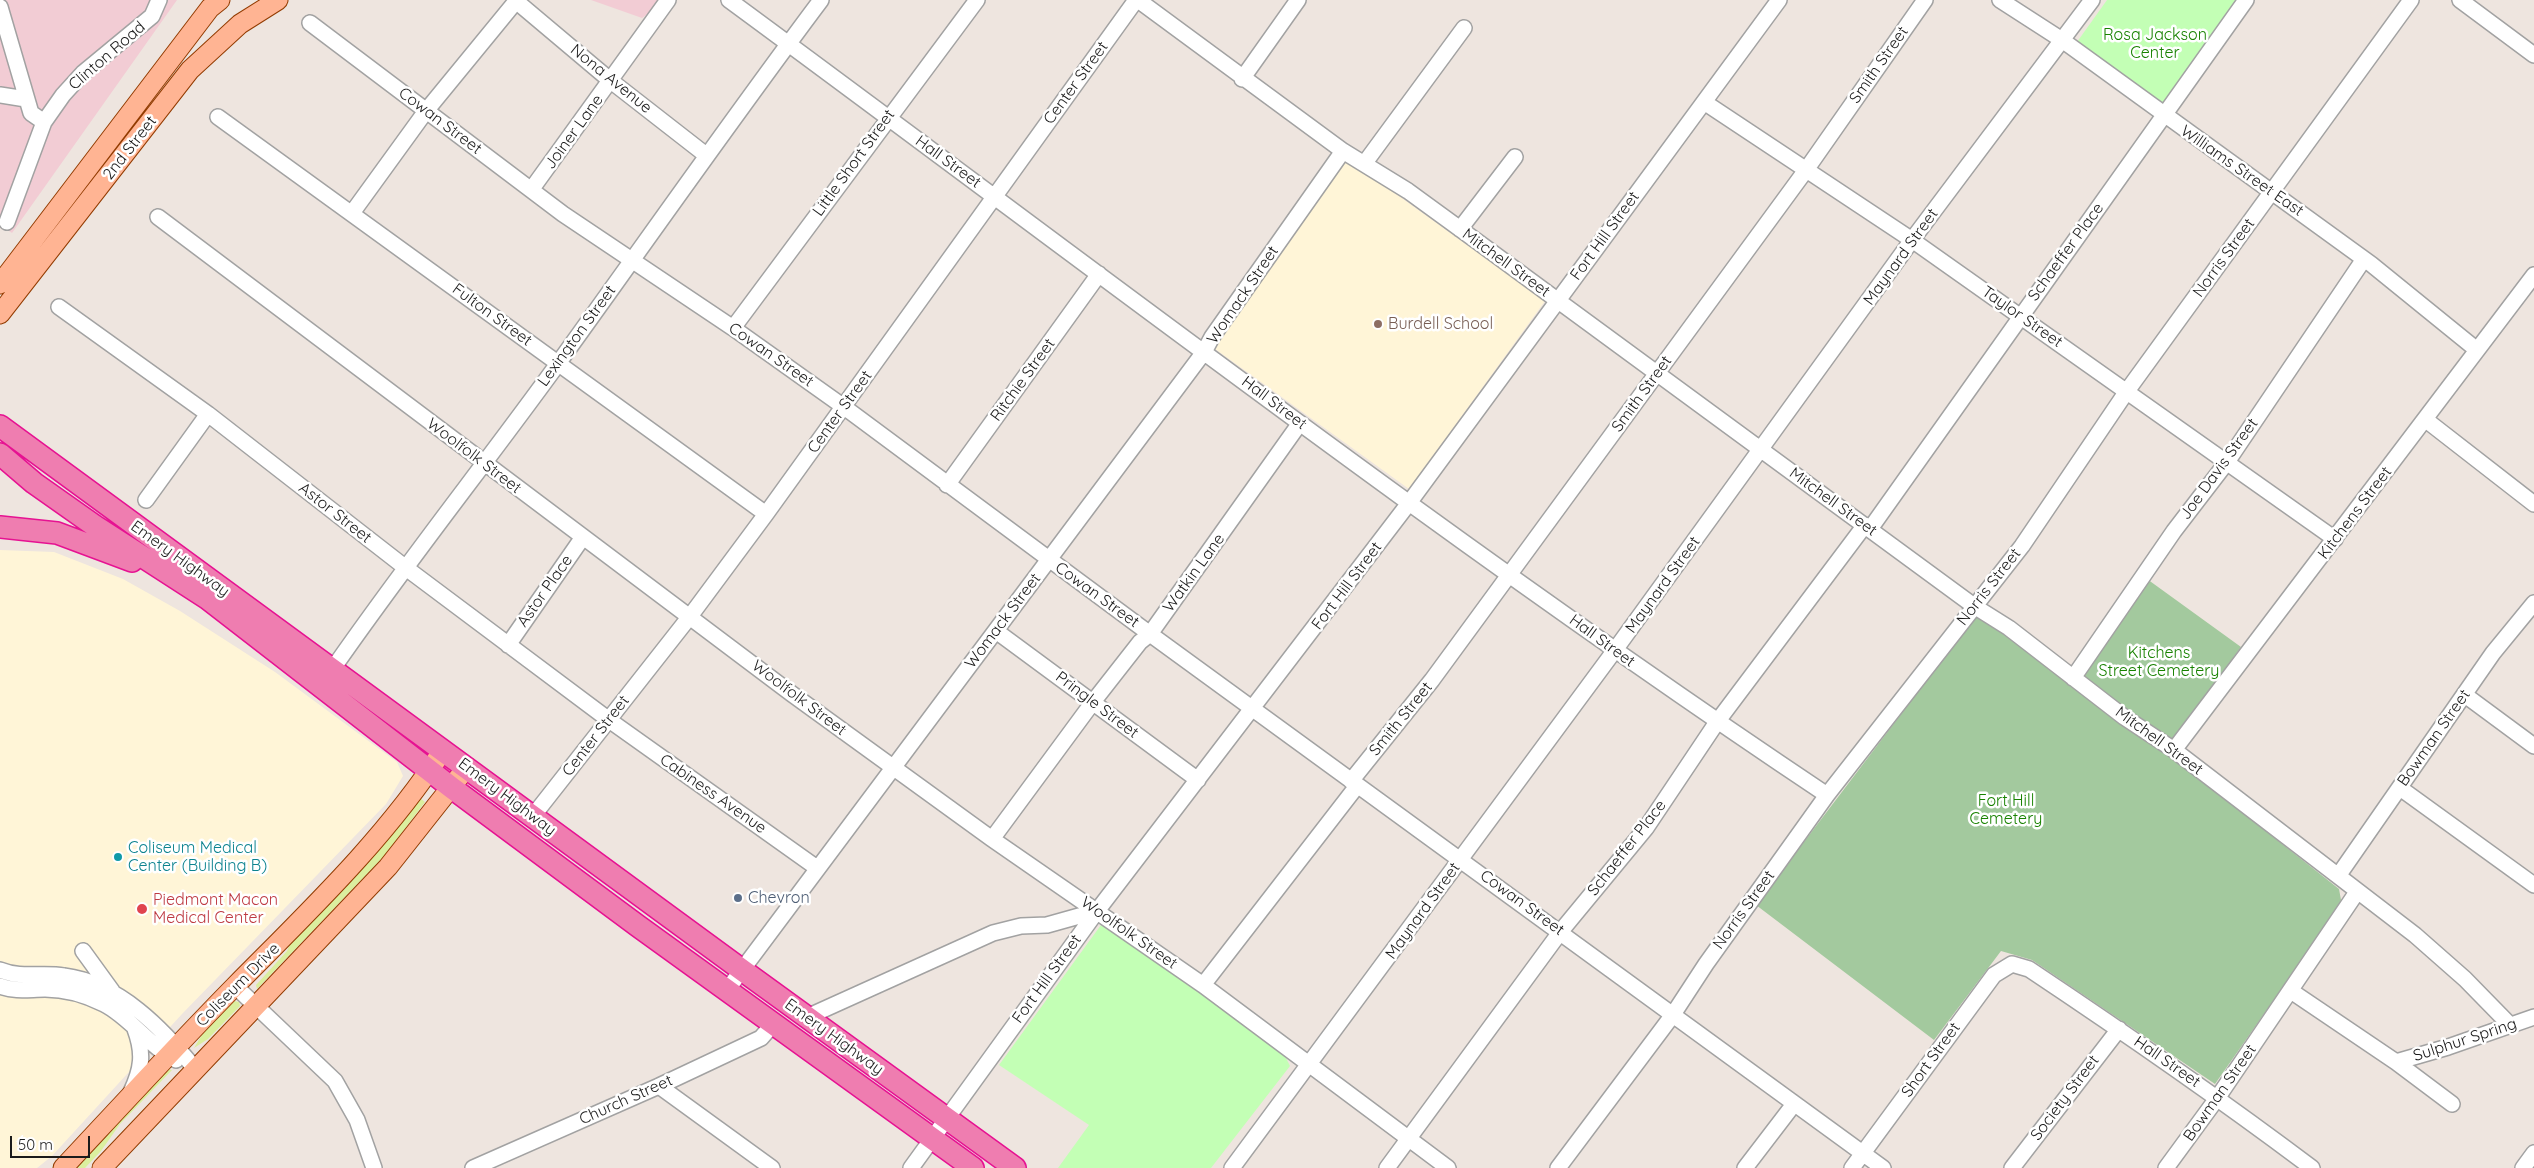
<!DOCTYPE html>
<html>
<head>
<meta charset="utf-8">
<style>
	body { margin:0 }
	#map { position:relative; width:2534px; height:1168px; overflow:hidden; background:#eee5df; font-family:Quicksand,sans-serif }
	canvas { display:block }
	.scale { position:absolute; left:10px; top:1136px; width:80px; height:22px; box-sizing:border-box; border:2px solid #1b1b1b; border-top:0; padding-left:6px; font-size:15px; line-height:18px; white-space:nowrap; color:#1b1b1b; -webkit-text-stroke:4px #fff; paint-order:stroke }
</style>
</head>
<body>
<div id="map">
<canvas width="2534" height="1168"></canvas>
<div class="scale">50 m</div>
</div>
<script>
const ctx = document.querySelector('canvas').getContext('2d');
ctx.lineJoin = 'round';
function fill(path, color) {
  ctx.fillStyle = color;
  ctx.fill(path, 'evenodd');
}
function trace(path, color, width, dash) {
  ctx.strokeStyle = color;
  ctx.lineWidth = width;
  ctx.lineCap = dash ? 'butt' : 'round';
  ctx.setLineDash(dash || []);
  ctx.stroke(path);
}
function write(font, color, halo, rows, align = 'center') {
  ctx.font = font + ' Quicksand,sans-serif';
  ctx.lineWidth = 5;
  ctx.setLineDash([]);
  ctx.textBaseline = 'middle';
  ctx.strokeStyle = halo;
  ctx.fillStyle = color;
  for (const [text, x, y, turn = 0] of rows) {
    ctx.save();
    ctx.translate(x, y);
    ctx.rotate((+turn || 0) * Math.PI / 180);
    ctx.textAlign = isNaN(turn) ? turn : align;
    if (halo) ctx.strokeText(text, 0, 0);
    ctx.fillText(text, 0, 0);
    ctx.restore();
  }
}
const commercial = new Path2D(`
	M 0,0 L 177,0 L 12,233 L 0,225 Z
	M 591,0 L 668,0 L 642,18 Z`);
const education = new Path2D(`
	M 1346,158 L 1545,301 L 1409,489 L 1211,346 Z
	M 0,550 L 54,552 L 123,579 L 180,611 L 275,672 L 397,762 L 403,776 L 386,804 L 182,1014 L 52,1156 L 37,1168 L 0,1168 Z`);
const grass = new Path2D(`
	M 419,797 L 425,802 L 385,855 L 257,989 L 256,985 L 287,951 L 291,941 Z
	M 234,1001 L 239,1002 L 240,1006 L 208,1039 L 194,1048 L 203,1033 Z
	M 168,1069 L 172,1070 L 120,1124 L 101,1151 L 85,1168 L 74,1168 Z`);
const cemetery = new Path2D(`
	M 2147,579 L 2241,647 L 2172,742 L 2145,726 L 2082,676 Z
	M 1978,616 L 2007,633 L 2190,771 L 2339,889 L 2341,900 L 2336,911 L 2215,1084 L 2032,960 L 2001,951 L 1934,1040 L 1756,905 L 1968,626 Z`);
const park = new Path2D(`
	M 2107,0 L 2241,0 L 2166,107 L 2077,42 Z
	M 1101,925 L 1199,989 L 1285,1056 L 1290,1066 L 1211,1168 L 1058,1168 L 1089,1125 L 999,1065 Z`);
const minor = new Path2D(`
	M 729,0 C 1093,268 1451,544 1827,795
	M 1138,0 L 1343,151 L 1408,191 L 1478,242 L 1974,606 L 2009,628 L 2124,717 L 2174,750 L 2415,935 L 2465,979 L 2510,1025
	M 2000,0 L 2062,40 L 2371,264 L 2477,350
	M 2460,0 L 2534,55
	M 516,1 L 611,81 L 706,155
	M 0,7 L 31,113 L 44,122
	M 310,23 L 563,214 L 733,328 L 844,407 L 1150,634 L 1883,1168
	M 1242,79 L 1298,0
	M 0,95 L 26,99
	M 1704,102 L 1912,240 L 2335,539
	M 218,117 L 766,514
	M 1364,164 L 1464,28
	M 531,190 L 668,0
	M 352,213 L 426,111 L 517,0
	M 158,217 L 792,694 L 992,839 L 1203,985 L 1448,1168
	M 7,222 L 44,122 L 63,95 L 83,73 L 152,16 L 159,0
	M 1460,229 L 1515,157
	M 59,307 L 208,414 L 406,568 L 609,720 L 817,868
	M 733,328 L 977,0
	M 2426,420 L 2534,504
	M 947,485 L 1099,274
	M 146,500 L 208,414
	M 1870,529 L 2246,0
	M 996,631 L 1198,780
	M 508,645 L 583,537
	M 332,670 C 404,566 483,467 557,365 C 645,243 731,120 821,0
	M 2073,678 L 2174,531 L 2227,462 L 2364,259
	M 2465,695 L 2534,746
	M 2174,750 L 2534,275
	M 1351,781 L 1432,680 L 1806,170 L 1925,0
	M 2400,788 L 2534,885
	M 533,816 L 691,615 L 766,514 L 1136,0
	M 992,839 L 1093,702 L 1140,642 L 1150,634 L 1300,423
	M 2338,876 L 2493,653 L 2534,603
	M 83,951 L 112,991
	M 0,970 C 22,979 42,972 64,976 C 119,983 163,1029 196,1070
	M 1203,985 L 1357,786
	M 0,986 C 16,992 29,989 45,989 C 65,989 86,995 104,1004 C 130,1017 151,1048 176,1060
	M 235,986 L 335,1081 L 357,1120 L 374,1168
	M 727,990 L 1204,352 L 1212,337 L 1343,151
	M 2291,991 L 2396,1062 L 2452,1104
	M 807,1017 L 993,933 L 1021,926 L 1047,925 L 1097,911
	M 2396,1062 L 2448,1047 L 2534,1017
	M 659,1086 L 772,1168
	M 131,1092 C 142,1069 144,1053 135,1029
	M 473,1168 L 659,1086 L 761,1038 L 774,1023
	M 911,1168 L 1097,911 L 1409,503 L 1779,0
	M 1232,1168 L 1615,650 L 1912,240 L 2092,0
	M 1387,1168 L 1561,931 L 1646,828 L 1717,722 L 1865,525
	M 1558,1168 L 1672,1016 L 1706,964 L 1827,795 L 2022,546 L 2127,391 L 2411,0
	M 1745,1168 L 1794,1104
	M 1852,1168 L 1994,975 L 2012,964 L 2029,969 C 2125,1033 2219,1098 2312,1168
	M 2012,1168 L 2119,1029
	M 2166,1168 L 2218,1097 L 2357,892
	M 2523,1168 L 2534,1153`);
const major = new Path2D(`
	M 0,284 L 210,8 L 220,0
	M 0,314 L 190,70 L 240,24 L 278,0
	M 63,1168 C 120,1107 177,1045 235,986 C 309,911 385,839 443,750
	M 102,1168 L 388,867 L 467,767`);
const highway = new Path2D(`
	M 0,426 L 742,970 L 1015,1168
	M 0,454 L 34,483 L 95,526 L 208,599 L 452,788 L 638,926 L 973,1168
	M 0,527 L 57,533 L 132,561`);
const markers = [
	[1378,324,5,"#8d6e63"],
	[118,857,5,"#0f9aa8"],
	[738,898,5,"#5c6f8a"],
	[142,909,6,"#e0444e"]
];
const parkNames = [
	["Rosa Jackson",2155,35],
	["Center",2155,53],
	["Kitchens",2159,653],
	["Street Cemetery",2159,671],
	["Fort Hill",2006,801],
	["Cemetery",2006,819]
];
const streetNames = [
	["Clinton Road",107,56,-41],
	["Smith Street",1879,65,-55],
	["Nona Avenue",611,79,39],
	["Center Street",1076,83,-54],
	["Cowan Street",440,121,37],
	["Joiner Lane",574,132,-54],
	["2nd Street",130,148,-52],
	["Hall Street",948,162,36],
	["Little Short Street",854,163,-54],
	["Williams Street East",2242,171,35],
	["Fort Hill Street",1605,236,-54],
	["Schaeffer Place",2066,252,-54],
	["Maynard Street",1901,257,-54],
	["Norris Street",2224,258,-54],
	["Mitchell Street",1506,263,36],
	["Womack Street",1243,295,-56],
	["Fulton Street",492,315,36],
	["Taylor Street",2022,317,35],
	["Lexington Street",577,336,-54],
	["Cowan Street",771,355,35],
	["Ritchie Street",1023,380,-54],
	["Smith Street",1642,394,-54],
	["Hall Street",1274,403,37],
	["Center Street",840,412,-54],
	["Woolfolk Street",474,456,37],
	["Joe Davis Street",2219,469,-54],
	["Mitchell Street",1833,502,36],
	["Astor Street",335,513,38],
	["Kitchens Street",2355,513,-53],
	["Emery Highway",180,559,36],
	["Watkin Lane",1194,573,-54],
	["Maynard Street",1663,585,-54],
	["Fort Hill Street",1347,586,-53],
	["Norris Street",1989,587,-52],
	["Astor Place",545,591,-55],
	["Cowan Street",1097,595,36],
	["Womack Street",1003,621,-53],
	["Hall Street",1602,641,36],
	["Woolfolk Street",799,698,37],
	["Pringle Street",1097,705,37],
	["Smith Street",1401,719,-51],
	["Center Street",596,736,-52],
	["Bowman Street",2434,738,-55],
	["Mitchell Street",2159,741,36],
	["Cabiness Avenue",713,794,35],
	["Emery Highway",507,797,37],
	["Schaeffer Place",1627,848,-52],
	["Cowan Street",1522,903,36],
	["Norris Street",1744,910,-54],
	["Maynard Street",1423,911,-54],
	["Woolfolk Street",1129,933,35],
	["Fort Hill Street",1047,979,-54],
	["Coliseum Drive",238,985,-45],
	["Emery Highway",834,1037,36],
	["Sulphur Spring",2465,1040,-18],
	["Short Street",1931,1060,-54],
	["Hall Street",2167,1062,35],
	["Bowman Street",2220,1093,-55],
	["Society Street",2065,1098,-53],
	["Church Street",626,1100,-24]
];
const educationNames = [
	["Burdell School",1388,324]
];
const cultureNames = [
	["Coliseum Medical",128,848],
	["Center (Building B)",128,866]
];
const serviceNames = [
	["Chevron",748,898]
];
const healthNames = [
	["Piedmont Macon",153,900],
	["Medical Center",153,918]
];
fill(commercial, '#f2ccd4');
fill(education, '#fff5d7');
fill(grass, '#dbef9f');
fill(cemetery, '#a3c99e');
fill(park, '#c3ffb5');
trace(minor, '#a2a2a2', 18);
trace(major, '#923b00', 21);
trace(highway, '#e61292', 24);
trace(minor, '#fff', 15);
trace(major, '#ffb493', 19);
trace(highway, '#ef7db0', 21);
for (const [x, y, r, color] of markers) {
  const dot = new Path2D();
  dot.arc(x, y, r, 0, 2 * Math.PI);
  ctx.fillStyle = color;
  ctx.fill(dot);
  trace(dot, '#fff', 2);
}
write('16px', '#188200', '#fff', parkNames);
write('16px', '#1b1b1b', '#fff', streetNames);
write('16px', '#785e54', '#fff', educationNames, 'left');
write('16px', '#0d838f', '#fff', cultureNames, 'left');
write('16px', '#4e5e75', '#fff', serviceNames, 'left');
write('16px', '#be3a42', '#fff', healthNames, 'left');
</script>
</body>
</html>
